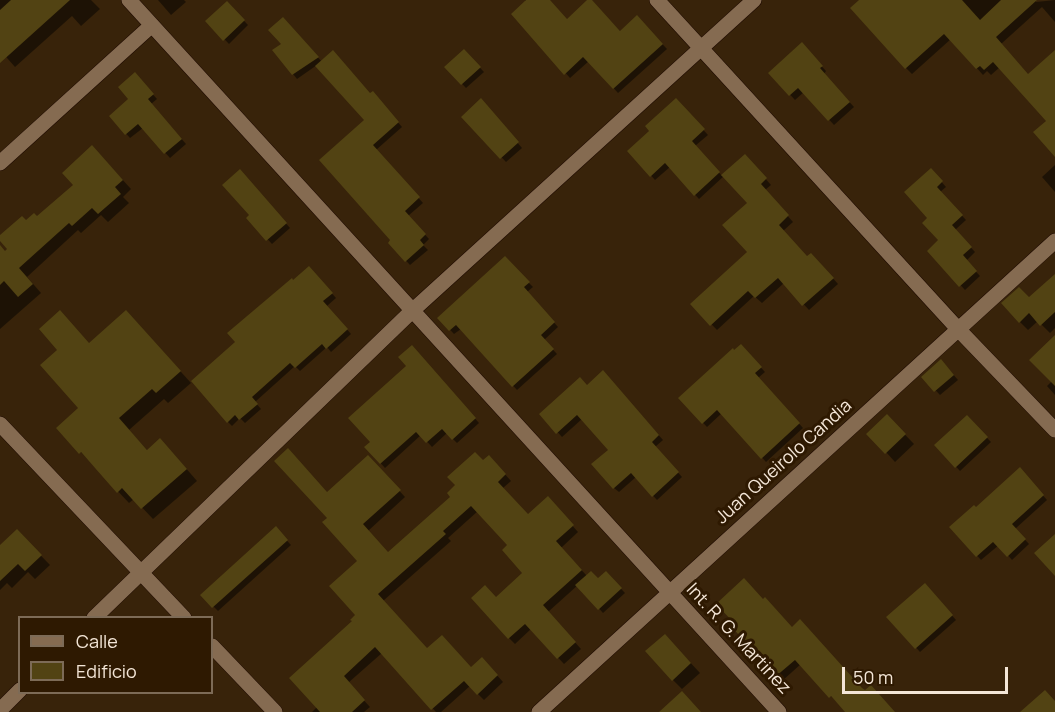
<!DOCTYPE html>
<html>
<head>
<meta charset="utf-8">
<style>
	body { margin:0 }
	#map { position:relative; width:1055px; height:712px; overflow:hidden; background:#38230a; font-family:Manrope,sans-serif }
	canvas { display:block }
	.legend { position:absolute; left:18px; top:616px; width:195px; height:78px; box-sizing:border-box; background:#2e1901; border:2px solid #7d6b57; margin:0; padding:8px 10px; list-style:none; font-size:18px; color:#f4e6d7 }
	.legend li { display:flex; align-items:center; gap:12px; height:30px }
	.legend b { width:30px; border:2px solid #7d6b57 }
	.scale { position:absolute; left:842px; top:667px; width:166px; height:27px; box-sizing:border-box; border:3px solid #f4e6d7; border-top:0; padding-left:8px; font-size:18px; line-height:21px; white-space:nowrap; color:#f4e6d7; -webkit-text-stroke:4px #2e1901; paint-order:stroke }
</style>
</head>
<body>
<div id="map">
<canvas width="1055" height="712"></canvas>
<ul class="legend">
<li><b style="height:8px;background:#856b51"></b>Calle</li>
<li><b style="height:16px;background:#524313"></b>Edificio</li>
</ul>
<div class="scale">50 m</div>
</div>
<script>
const ctx = document.querySelector('canvas').getContext('2d');
ctx.lineJoin = 'round';
function fill(path, color) {
  ctx.fillStyle = color;
  ctx.fill(path, 'evenodd');
}
function trace(path, color, width, dash) {
  ctx.strokeStyle = color;
  ctx.lineWidth = width;
  ctx.lineCap = dash ? 'butt' : 'round';
  ctx.setLineDash(dash || []);
  ctx.stroke(path);
}
function write(font, color, halo, rows, align = 'center') {
  ctx.font = font + ' Manrope,sans-serif';
  ctx.lineWidth = 6;
  ctx.setLineDash([]);
  ctx.textBaseline = 'middle';
  ctx.strokeStyle = halo;
  ctx.fillStyle = color;
  for (const [text, x, y, turn = 0] of rows) {
    ctx.save();
    ctx.translate(x, y);
    ctx.rotate((+turn || 0) * Math.PI / 180);
    ctx.textAlign = isNaN(turn) ? turn : align;
    if (halo) ctx.strokeText(text, 0, 0);
    ctx.fillText(text, 0, 0);
    ctx.restore();
  }
}
const shadow = new Path2D(`
	M 0,0 L 91,0 L 100,9 L 81,26 L 72,16 L 15,67 L 0,50 Z
	M 158,0 L 184,0 L 186,2 L 171,15 Z
	M 525,0 L 548,0 L 567,21 L 590,0 L 621,32 L 637,17 L 667,49 L 618,93 L 589,61 L 570,78 L 513,14 L 526,2 Z
	M 861,0 L 1035,0 L 1036,2 L 1055,0 L 1055,22 L 1042,7 L 1001,44 L 1022,81 L 1055,52 L 1055,155 L 1048,121 L 1000,67 L 991,75 L 987,71 L 983,75 L 951,39 L 912,74 L 906,68 Z
	M 227,3 L 248,25 L 229,44 L 207,21 Z
	M 287,23 L 322,62 L 377,98 L 402,127 L 376,150 L 423,203 L 408,216 L 429,239 L 423,245 L 428,250 L 410,265 L 390,243 L 392,240 L 366,121 L 317,65 L 297,79 L 293,74 L 274,51 L 283,44 Z
	M 802,45 L 826,71 L 824,74 L 854,107 L 834,125 L 804,92 L 795,100 L 770,73 Z
	M 464,51 L 484,72 L 466,88 L 446,67 Z
	M 139,79 L 157,99 L 151,104 L 186,144 L 170,158 L 143,128 L 130,138 L 111,117 L 130,100 Z
	M 481,100 L 522,148 L 506,162 L 463,117 Z
	M 676,100 L 708,135 L 695,146 L 722,176 L 750,161 L 771,185 L 765,190 L 793,222 L 783,231 L 808,258 L 817,260 L 838,284 L 809,310 L 784,283 L 762,303 L 754,296 L 717,330 L 692,304 L 749,252 L 749,203 L 724,176 L 699,199 L 670,167 L 655,180 L 629,151 L 651,131 Z
	M 101,156 L 131,189 L 123,197 L 129,203 L 108,222 L 101,215 L 81,233 L 78,230 L 27,277 L 41,293 L 0,329 L 0,258 L 10,249 L 0,237 L 26,222 L 37,218 L 75,185 Z
	M 1055,165 L 1055,192 L 1042,177 Z
	M 931,170 L 946,187 L 940,192 L 966,220 L 955,230 L 975,252 L 966,261 L 980,276 L 965,290 L 929,251 L 941,240 L 930,218 Z
	M 244,176 L 290,228 L 272,244 L 248,218 L 251,215 Z
	M 505,259 L 533,287 L 527,292 L 558,327 L 544,340 L 557,354 L 517,390 L 461,329 L 454,334 L 439,318 Z
	M 313,272 L 336,298 L 327,306 L 351,334 L 331,352 L 327,347 L 300,371 L 295,366 L 255,402 L 261,409 L 245,423 L 240,418 L 232,426 L 228,422 L 237,342 L 293,282 Z
	M 1055,276 L 1055,328 L 1050,333 L 1038,321 L 1028,330 L 1020,322 L 1029,299 Z
	M 137,323 L 191,383 L 168,403 L 164,399 L 129,430 L 148,451 L 171,451 L 197,481 L 153,519 L 134,499 L 129,503 L 58,428 L 81,409 L 90,345 Z
	M 1055,339 L 1055,395 L 1047,386 L 1052,381 Z
	M 741,346 L 765,372 L 758,378 L 803,428 L 766,462 L 722,413 L 707,427 L 680,398 Z
	M 416,351 L 479,423 L 457,443 L 447,433 L 432,447 L 421,435 L 385,468 L 366,447 L 372,442 Z
	M 945,365 L 958,380 L 940,395 L 923,377 Z
	M 607,377 L 663,440 L 655,447 L 682,477 L 657,500 L 636,477 L 619,492 L 614,488 L 593,465 L 610,450 L 582,419 L 562,437 L 541,414 Z
	M 887,416 L 914,444 L 895,462 L 886,452 Z
	M 967,417 L 991,442 L 960,471 L 936,445 Z
	M 483,462 L 495,463 L 511,481 L 503,488 L 528,516 L 553,504 L 578,532 L 561,548 L 587,576 L 598,580 L 606,573 L 625,593 L 603,613 L 578,585 L 548,612 L 581,649 L 564,664 L 531,629 L 515,644 L 509,638 L 496,599 L 524,573 L 509,546 L 478,511 L 448,538 L 451,541 L 383,601 L 427,650 L 472,669 L 488,665 L 503,682 L 484,700 L 470,686 L 441,712 L 436,712 L 382,653 L 348,683 L 370,707 L 364,712 L 312,712 L 317,707 L 357,615 L 359,561 L 329,518 L 327,494 L 374,463 L 405,497 L 368,531 L 388,554 L 452,497 Z
	M 1020,470 L 1047,500 L 1015,529 L 1029,544 L 1012,560 L 999,545 L 981,560 L 951,527 L 976,509 Z
	M 276,529 L 291,545 L 218,611 L 202,595 Z
	M 17,531 L 50,565 L 35,579 L 28,572 L 12,588 L 7,583 L 0,590 L 0,547 Z
	M 925,585 L 956,620 L 920,652 L 889,617 Z
	M 734,627 L 792,629 L 862,690 L 894,712 L 846,712 L 801,664 L 782,681 Z
	M 674,645 L 700,673 L 682,689 L 673,680 Z`);
const building = new Path2D(`
	M 11,0 L 70,0 L 0,63 L 0,10 Z
	M 526,0 L 550,0 L 567,19 L 587,0 L 592,0 L 620,31 L 637,15 L 663,44 L 613,89 L 583,57 L 564,75 L 511,14 Z
	M 859,0 L 962,0 L 980,20 L 1001,0 L 1037,0 L 996,37 L 1028,74 L 1055,50 L 1055,157 L 1033,132 L 1046,121 L 993,62 L 984,70 L 980,66 L 976,69 L 944,34 L 905,69 L 850,8 Z
	M 227,1 L 245,20 L 223,41 L 205,21 Z
	M 283,17 L 319,57 L 292,75 L 272,50 L 281,44 L 268,30 Z
	M 802,42 L 823,66 L 820,68 L 850,102 L 828,121 L 798,88 L 789,96 L 768,73 Z
	M 464,49 L 481,67 L 461,85 L 444,67 Z
	M 333,50 L 370,93 L 373,91 L 399,122 L 373,145 L 420,197 L 405,211 L 426,234 L 420,240 L 424,245 L 405,262 L 388,243 L 390,240 L 319,160 L 364,120 L 315,66 Z
	M 135,72 L 154,94 L 148,99 L 182,139 L 164,154 L 138,124 L 125,135 L 109,116 L 128,99 L 118,87 Z
	M 481,98 L 519,142 L 500,159 L 461,117 Z
	M 676,98 L 705,129 L 692,141 L 720,172 L 694,196 L 665,163 L 650,177 L 627,151 L 649,131 L 645,126 Z
	M 92,145 L 123,180 L 115,187 L 121,194 L 98,214 L 92,208 L 72,226 L 69,223 L 19,268 L 33,284 L 18,297 L 4,281 L 0,285 L 0,245 L 5,251 L 7,249 L 0,241 L 0,235 L 22,216 L 26,220 L 34,213 L 37,216 L 73,185 L 62,173 Z
	M 745,154 L 767,178 L 761,184 L 789,215 L 779,225 L 807,256 L 811,253 L 834,278 L 802,306 L 778,278 L 755,298 L 748,291 L 710,326 L 690,304 L 747,252 L 722,225 L 747,203 L 721,175 Z
	M 931,168 L 943,181 L 937,187 L 963,215 L 952,225 L 972,247 L 963,255 L 977,271 L 959,287 L 927,251 L 938,240 L 922,223 L 927,218 L 904,192 Z
	M 240,169 L 287,223 L 266,241 L 246,218 L 249,215 L 222,185 Z
	M 505,256 L 530,282 L 524,287 L 555,322 L 541,335 L 554,349 L 512,387 L 456,325 L 449,331 L 437,318 Z
	M 309,266 L 333,293 L 323,301 L 348,329 L 326,349 L 322,344 L 295,368 L 290,363 L 252,397 L 258,404 L 239,420 L 235,415 L 227,423 L 191,381 L 235,342 L 227,333 L 292,278 L 293,280 Z
	M 1055,274 L 1055,312 L 1040,326 L 1029,313 L 1019,323 L 1001,303 L 1019,287 L 1029,297 Z
	M 60,310 L 89,343 L 126,310 L 181,371 L 156,393 L 152,389 L 119,418 L 147,450 L 160,438 L 187,469 L 141,509 L 122,488 L 117,493 L 81,452 L 79,454 L 56,428 L 78,408 L 40,365 L 57,350 L 39,329 Z
	M 1055,335 L 1055,386 L 1029,360 Z
	M 741,344 L 762,367 L 755,373 L 800,423 L 761,459 L 717,410 L 702,424 L 678,398 L 733,348 L 734,350 Z
	M 412,345 L 476,418 L 452,440 L 442,429 L 426,443 L 416,432 L 380,464 L 364,447 L 370,442 L 348,418 L 406,366 L 398,357 Z
	M 941,359 L 954,375 L 934,392 L 921,377 Z
	M 603,370 L 659,435 L 652,442 L 679,472 L 652,497 L 631,473 L 613,489 L 591,464 L 608,450 L 577,415 L 556,434 L 539,414 L 580,377 L 587,385 Z
	M 887,414 L 906,434 L 885,454 L 866,434 Z
	M 967,415 L 988,437 L 955,468 L 934,445 Z
	M 288,448 L 327,492 L 368,455 L 401,490 L 363,524 L 388,552 L 450,497 L 447,493 L 455,485 L 447,477 L 475,452 L 483,460 L 489,455 L 506,474 L 498,482 L 528,514 L 548,496 L 574,525 L 556,541 L 582,570 L 543,605 L 576,642 L 557,659 L 525,624 L 508,639 L 471,598 L 485,585 L 496,597 L 522,573 L 502,550 L 507,545 L 471,506 L 443,531 L 446,534 L 378,594 L 427,648 L 442,635 L 471,667 L 482,657 L 498,675 L 477,695 L 464,681 L 431,710 L 375,647 L 344,676 L 365,700 L 352,712 L 320,712 L 289,678 L 352,621 L 350,620 L 355,615 L 329,586 L 357,561 L 322,522 L 327,518 L 274,461 Z
	M 1020,467 L 1044,495 L 1012,524 L 1026,539 L 1007,557 L 993,542 L 976,557 L 949,527 L 974,505 L 976,507 Z
	M 276,526 L 288,540 L 212,608 L 200,595 Z
	M 17,529 L 42,555 L 25,571 L 18,564 L 0,581 L 0,545 Z
	M 1055,534 L 1055,576 L 1034,553 Z
	M 591,571 L 598,578 L 606,571 L 622,588 L 598,610 L 575,585 Z
	M 744,578 L 763,599 L 765,597 L 792,627 L 800,619 L 862,688 L 865,690 L 871,685 L 895,712 L 845,712 L 831,696 L 829,698 L 795,660 L 775,677 L 732,627 L 735,624 L 716,604 Z
	M 925,583 L 953,615 L 915,649 L 886,617 Z
	M 665,634 L 691,663 L 672,681 L 645,651 Z
	M 1045,690 L 1055,701 L 1055,712 L 1020,712 Z
	M 682,691 L 701,712 L 659,712 Z`);
const minor = new Path2D(`
	M 129,0 L 779,712
	M 657,0 L 958,329 L 1055,430
	M 0,163 L 152,25
	M 0,424 L 184,618
	M 94,618 L 412,311 L 754,0
	M 212,646 L 275,712
	M 0,710 L 20,690
	M 539,712 L 1055,241`);
const streetNames = [
	["Juan Queirolo Candia",784,462,-42],
	["Int. R. G. Martinez",738,639,47]
];
fill(shadow, '#0007');
fill(building, '#524313');
trace(minor, '#1f0b00', 16);
trace(minor, '#856b51', 15);
write('18px', '#f4e6d7', '#2e1901', streetNames);
</script>
</body>
</html>
